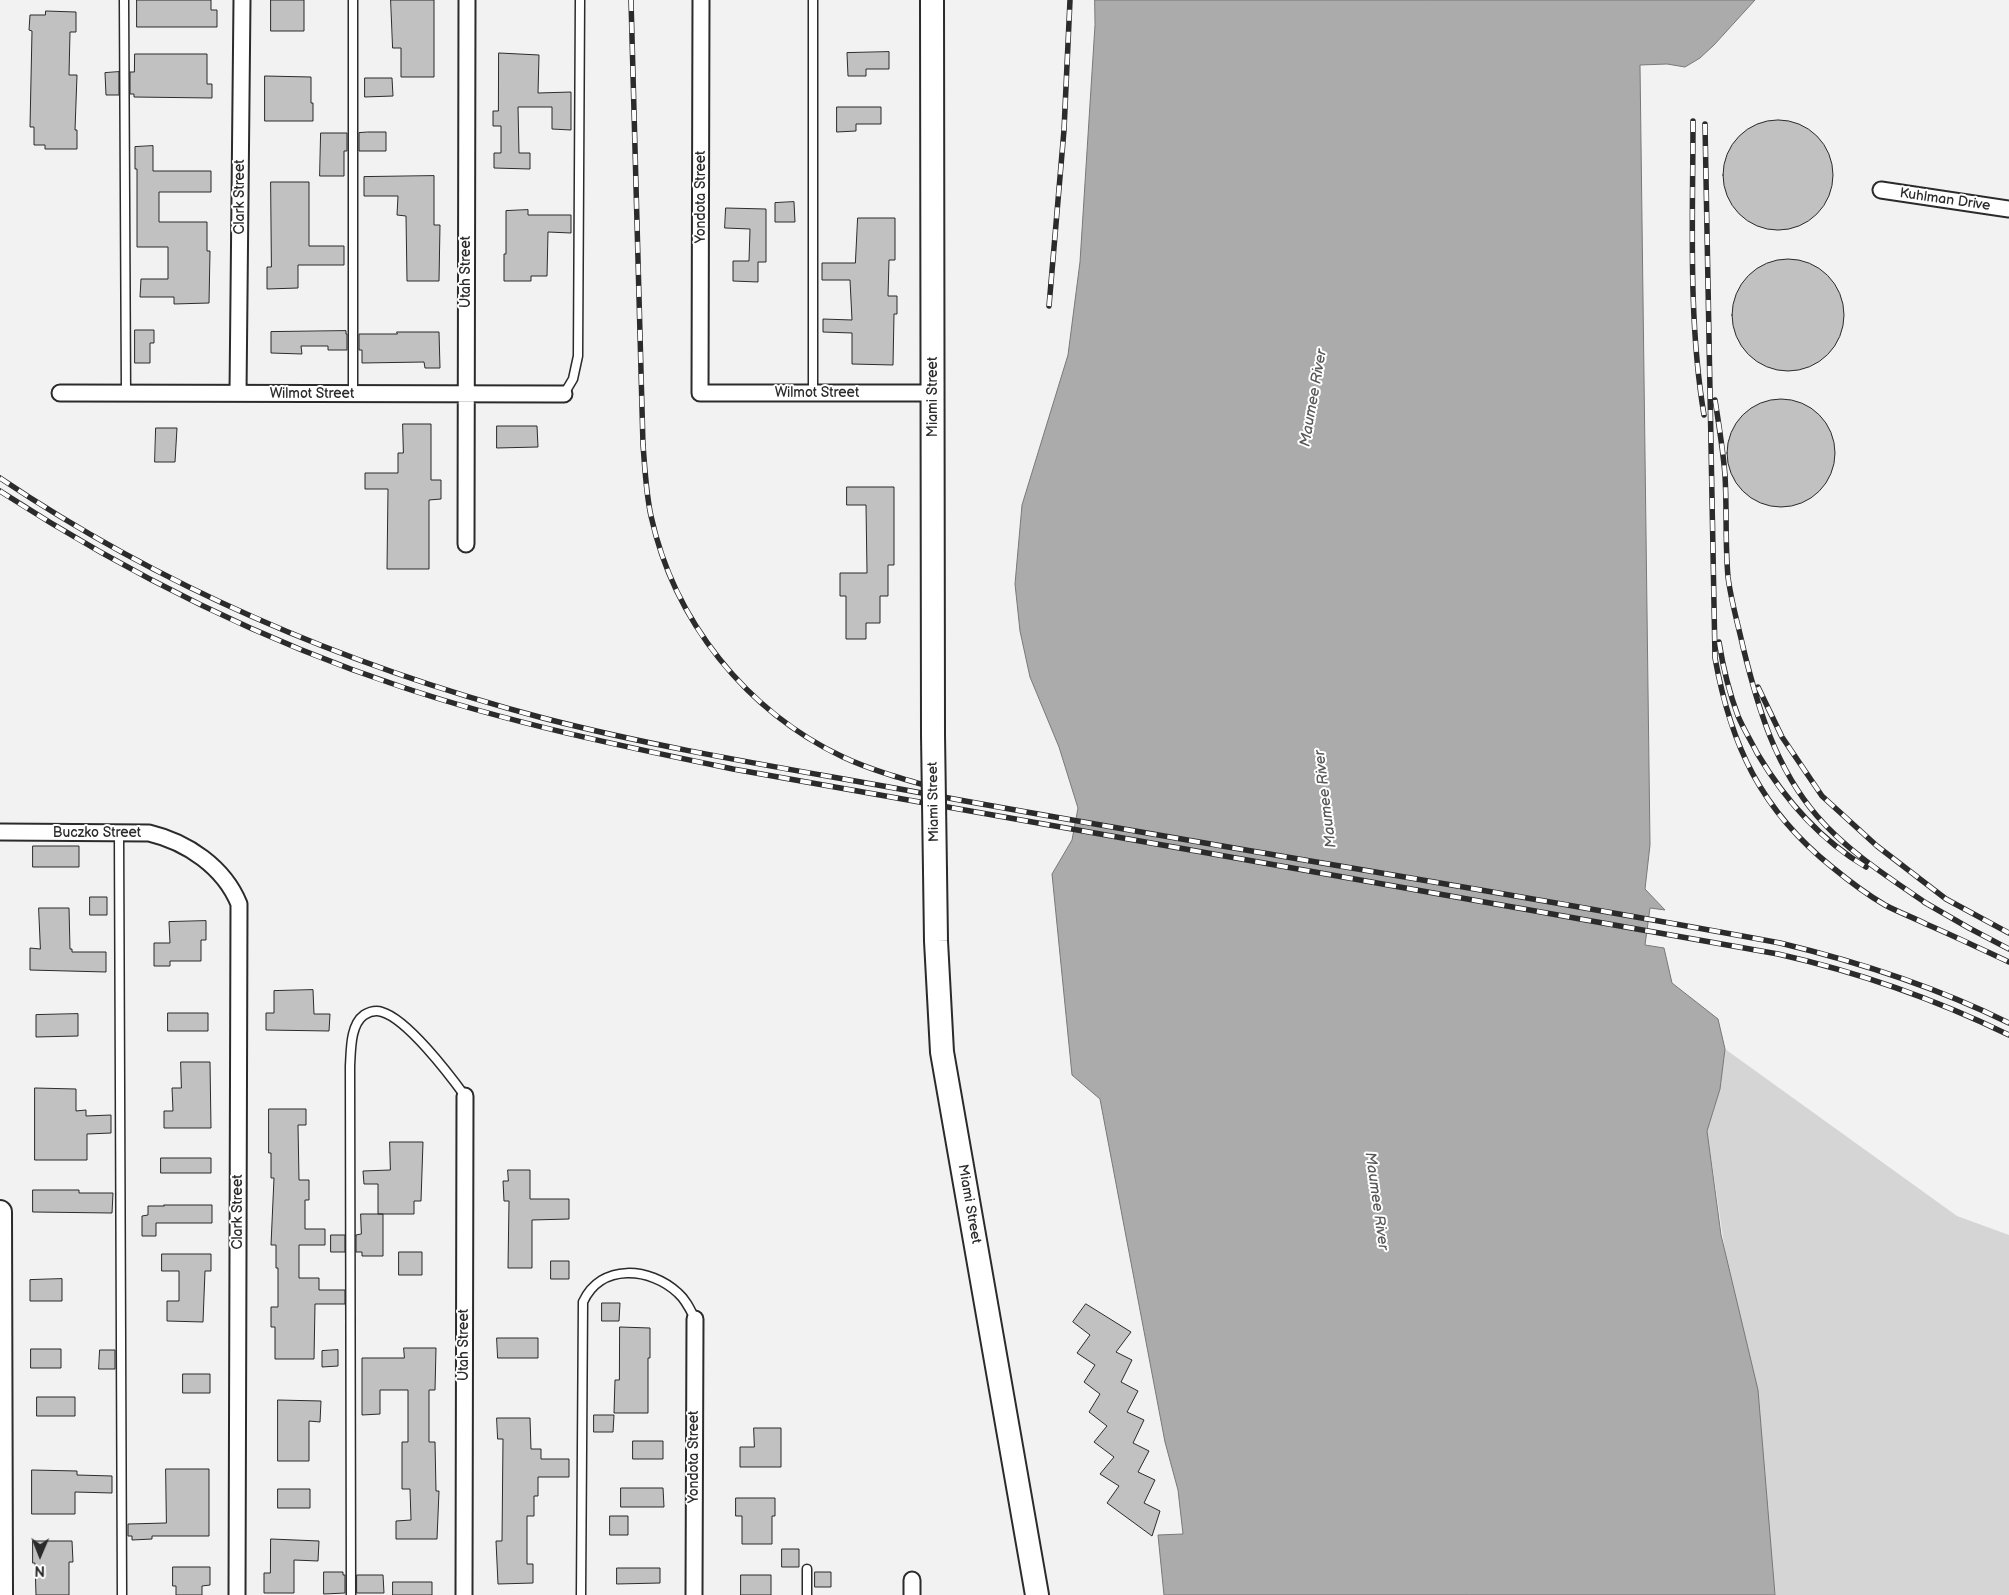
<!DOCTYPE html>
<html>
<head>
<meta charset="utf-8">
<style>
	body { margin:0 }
	#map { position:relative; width:2009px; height:1595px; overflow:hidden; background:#f2f2f2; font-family:"Balsamiq Sans",sans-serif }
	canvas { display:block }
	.north { position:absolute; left:15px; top:1530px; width:50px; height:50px; -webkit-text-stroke:4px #fff; paint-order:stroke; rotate:181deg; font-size:14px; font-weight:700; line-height:20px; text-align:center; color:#2b2b2b }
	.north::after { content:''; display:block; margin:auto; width:18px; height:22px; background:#2b2b2b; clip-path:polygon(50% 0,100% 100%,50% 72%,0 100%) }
</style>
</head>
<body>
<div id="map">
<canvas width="2009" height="1595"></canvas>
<div class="north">N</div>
</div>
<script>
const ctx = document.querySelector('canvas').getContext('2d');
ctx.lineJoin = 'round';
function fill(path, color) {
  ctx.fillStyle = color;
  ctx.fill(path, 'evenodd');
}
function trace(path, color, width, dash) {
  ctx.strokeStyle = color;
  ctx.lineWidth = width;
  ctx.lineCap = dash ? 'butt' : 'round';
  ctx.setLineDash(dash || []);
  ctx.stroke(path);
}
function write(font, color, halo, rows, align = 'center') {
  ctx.font = font + ' "Balsamiq Sans",sans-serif';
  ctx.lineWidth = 4;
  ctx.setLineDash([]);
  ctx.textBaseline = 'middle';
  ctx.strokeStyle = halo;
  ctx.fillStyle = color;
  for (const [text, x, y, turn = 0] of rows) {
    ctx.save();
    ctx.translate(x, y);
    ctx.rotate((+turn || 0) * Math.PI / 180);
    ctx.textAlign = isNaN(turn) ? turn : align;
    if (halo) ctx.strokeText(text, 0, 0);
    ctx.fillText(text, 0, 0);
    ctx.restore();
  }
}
const green = new Path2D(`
	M 1725,1049 L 1957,1216 L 2009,1235 L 2009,1595 L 1775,1595 L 1771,1556 L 1707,1131 L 1720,1089 Z`);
const water = new Path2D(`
	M 1095,0 L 1755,0 L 1714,45 L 1700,58 L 1685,67 L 1667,64 L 1640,65 L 1650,845 L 1645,889 L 1665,910 L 1650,908 L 1645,945 L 1664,948 L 1672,983 L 1718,1019 L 1725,1049 L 1720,1089 L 1707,1131 L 1721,1235 L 1758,1390 L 1775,1595 L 1164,1595 L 1158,1535 L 1183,1534 L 1178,1490 L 1165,1442 L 1100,1099 L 1072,1075 L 1052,874 L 1072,840 L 1078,808 L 1059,747 L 1030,677 L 1020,631 L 1015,584 L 1022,505 L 1068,355 L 1080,262 L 1095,25 Z`);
const building = new Path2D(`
	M 137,0 L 211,0 L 211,10 L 217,10 L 217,27 L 137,27 Z
	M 271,0 L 304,0 L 304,31 L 271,31 Z
	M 391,0 L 434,0 L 434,77 L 401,77 L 401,48 L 393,48 Z
	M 46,11 L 76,12 L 76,32 L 70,32 L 69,75 L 77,75 L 75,130 L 77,130 L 77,149 L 45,149 L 45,145 L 34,145 L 34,127 L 30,127 L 32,31 L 29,30 L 30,15 L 45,15 Z
	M 889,52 L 889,69 L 866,69 L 866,76 L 848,76 L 847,53 Z
	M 499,53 L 539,55 L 538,93 L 571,92 L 571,130 L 552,129 L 552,107 L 518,107 L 519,153 L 530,153 L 530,169 L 494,168 L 494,153 L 501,153 L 501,126 L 493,126 L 493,111 L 498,111 Z
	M 135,54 L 207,54 L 207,84 L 212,84 L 212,98 L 134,97 L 134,94 L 130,94 L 130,72 L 134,72 Z
	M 119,72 L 119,95 L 106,95 L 105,73 Z
	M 265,76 L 311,77 L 311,103 L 313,103 L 313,121 L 265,121 Z
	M 365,78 L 392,78 L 393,96 L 365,97 Z
	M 837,107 L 881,107 L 881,124 L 856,124 L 856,131 L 837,132 Z
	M1723 175a55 55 0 1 1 110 0a55 55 0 1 1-110 0Z
	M 368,132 L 386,132 L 386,151 L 359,151 L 359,133 Z
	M 321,133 L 347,133 L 347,151 L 344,151 L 344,176 L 320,176 Z
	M 153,146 L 153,171 L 211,171 L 211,192 L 159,192 L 159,222 L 207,222 L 207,251 L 210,251 L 209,303 L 174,304 L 174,297 L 140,297 L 141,279 L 168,279 L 168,247 L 137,247 L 137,169 L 135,169 L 135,147 Z
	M 434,176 L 434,225 L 440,225 L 439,281 L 407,281 L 406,216 L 397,215 L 398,196 L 364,196 L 364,177 Z
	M 271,182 L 309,182 L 309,246 L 344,246 L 344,265 L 298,265 L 298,288 L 267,289 L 267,267 L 271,267 Z
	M 794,202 L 795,222 L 775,222 L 775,203 Z
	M 726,208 L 766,209 L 766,262 L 758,262 L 758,282 L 733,281 L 733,261 L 749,261 L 750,229 L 725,228 Z
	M 528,210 L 528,215 L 571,215 L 571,233 L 548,232 L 547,276 L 531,276 L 531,281 L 504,281 L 504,254 L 506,254 L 506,211 Z
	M 858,218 L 895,218 L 895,260 L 889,260 L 888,296 L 897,296 L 897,314 L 894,314 L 893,365 L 852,364 L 852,333 L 823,332 L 823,319 L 852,320 L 850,280 L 822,280 L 822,263 L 855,263 Z
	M1732 315a56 56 0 1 1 112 0a56 56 0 1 1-112 0Z
	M 135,330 L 154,330 L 154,343 L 150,343 L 150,363 L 135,363 Z
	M 346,331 L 346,334 L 347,334 L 347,350 L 328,350 L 328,346 L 301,346 L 302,354 L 271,353 L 271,332 Z
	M 397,332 L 439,332 L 440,368 L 425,368 L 424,362 L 362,363 L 362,350 L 359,350 L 359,334 L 397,334 Z
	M1727 453a54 54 0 1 1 108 0a54 54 0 1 1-108 0Z
	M 403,424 L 431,424 L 431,480 L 441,480 L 441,499 L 429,500 L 429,569 L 387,569 L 388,489 L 365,489 L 365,473 L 398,473 L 398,453 L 403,453 Z
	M 497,426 L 537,426 L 538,447 L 497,448 Z
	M 156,428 L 177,428 L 175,462 L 155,462 Z
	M 847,487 L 894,487 L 894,565 L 888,565 L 888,596 L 880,596 L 880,623 L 866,623 L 866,639 L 846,639 L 846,596 L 840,596 L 840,573 L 867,573 L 866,505 L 847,505 Z
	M 33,846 L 79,846 L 79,867 L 33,867 Z
	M 90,897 L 107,897 L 107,915 L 90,915 Z
	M 39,908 L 69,908 L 70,949 L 72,949 L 72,952 L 106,952 L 106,972 L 30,970 L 30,948 L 40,949 Z
	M 206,921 L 206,940 L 201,940 L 201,961 L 170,961 L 170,966 L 154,966 L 154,943 L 170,943 L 169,922 Z
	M 313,990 L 314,1014 L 330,1014 L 329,1031 L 266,1030 L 266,1013 L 274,1013 L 274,991 Z
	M 168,1013 L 208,1013 L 208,1031 L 168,1031 Z
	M 78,1014 L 78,1036 L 36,1037 L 36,1015 Z
	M 181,1062 L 210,1062 L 211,1128 L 164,1128 L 164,1111 L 173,1111 L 172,1088 L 181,1088 Z
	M 35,1088 L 76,1089 L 76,1111 L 86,1110 L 86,1116 L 111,1115 L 111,1133 L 87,1134 L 87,1160 L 35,1160 Z
	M 269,1109 L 306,1109 L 306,1125 L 298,1125 L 299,1180 L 309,1180 L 309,1200 L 305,1200 L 305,1229 L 325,1229 L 325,1245 L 299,1245 L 299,1278 L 319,1278 L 319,1290 L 345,1290 L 345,1304 L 315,1304 L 314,1359 L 275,1359 L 275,1327 L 271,1327 L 271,1307 L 278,1307 L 278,1268 L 276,1268 L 276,1245 L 271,1245 L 274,1178 L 271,1178 L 271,1153 L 269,1153 Z
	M 390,1142 L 423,1142 L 421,1201 L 414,1201 L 414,1214 L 378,1214 L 378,1184 L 364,1184 L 363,1171 L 390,1170 Z
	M 161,1158 L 211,1158 L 211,1173 L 161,1173 Z
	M 508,1170 L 530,1170 L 530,1199 L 569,1199 L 569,1219 L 532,1220 L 532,1268 L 508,1268 L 509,1201 L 504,1201 L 503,1181 L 508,1181 Z
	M 33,1190 L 79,1190 L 79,1193 L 113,1193 L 112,1213 L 33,1212 Z
	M 164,1205 L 212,1205 L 212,1223 L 156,1223 L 156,1236 L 142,1236 L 142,1216 L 148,1215 L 148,1206 L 164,1206 Z
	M 361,1214 L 383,1214 L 383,1256 L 362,1256 L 362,1252 L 356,1252 L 356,1235 L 361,1234 Z
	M 331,1235 L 345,1235 L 345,1252 L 331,1252 Z
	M 399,1252 L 422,1252 L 422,1275 L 399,1275 Z
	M 162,1254 L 211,1254 L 211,1271 L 205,1271 L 203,1322 L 167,1321 L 167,1301 L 179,1301 L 179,1271 L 162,1271 Z
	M 551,1261 L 569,1261 L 569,1279 L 551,1279 Z
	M 62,1279 L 62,1301 L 30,1301 L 30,1280 Z
	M 602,1303 L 620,1303 L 619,1321 L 602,1321 Z
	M 1086,1304 L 1131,1332 L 1116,1352 L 1132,1360 L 1121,1382 L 1138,1391 L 1127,1412 L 1144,1420 L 1133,1443 L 1149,1451 L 1138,1472 L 1155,1480 L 1144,1503 L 1160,1511 L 1152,1536 L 1107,1503 L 1119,1486 L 1100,1474 L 1114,1457 L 1094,1442 L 1107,1426 L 1089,1412 L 1100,1394 L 1084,1382 L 1095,1365 L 1077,1353 L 1090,1335 L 1073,1322 Z
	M 620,1327 L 650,1328 L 650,1358 L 648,1358 L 648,1413 L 614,1413 L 615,1380 L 619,1380 Z
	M 497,1338 L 538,1338 L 538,1358 L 498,1358 Z
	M 404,1348 L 436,1348 L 435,1390 L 429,1390 L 429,1442 L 435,1442 L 436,1491 L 439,1491 L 437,1539 L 396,1539 L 396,1521 L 411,1520 L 410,1489 L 402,1489 L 402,1442 L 408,1442 L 408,1390 L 380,1390 L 380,1414 L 362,1415 L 362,1358 L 404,1358 Z
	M 31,1349 L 61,1349 L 61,1368 L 31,1368 Z
	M 100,1350 L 115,1350 L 115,1369 L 99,1369 Z
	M 338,1350 L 338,1366 L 322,1367 L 322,1351 Z
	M 183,1374 L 210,1374 L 210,1393 L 183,1393 Z
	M 37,1397 L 75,1397 L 75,1416 L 37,1416 Z
	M 278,1400 L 321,1401 L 320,1422 L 309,1421 L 309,1461 L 278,1461 Z
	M 594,1415 L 614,1415 L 613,1432 L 594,1432 Z
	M 497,1418 L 530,1418 L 531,1449 L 541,1449 L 541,1459 L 569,1459 L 569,1477 L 538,1477 L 538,1496 L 534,1496 L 534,1516 L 527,1516 L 527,1564 L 533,1564 L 533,1583 L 498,1584 L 496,1541 L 502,1541 L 503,1439 L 498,1439 Z
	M 754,1428 L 781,1428 L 781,1467 L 740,1467 L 740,1447 L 754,1447 Z
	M 633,1441 L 663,1441 L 663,1459 L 633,1459 Z
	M 166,1469 L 209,1469 L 209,1536 L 152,1536 L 152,1539 L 132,1540 L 132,1536 L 128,1536 L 128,1524 L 166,1523 Z
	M 32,1470 L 77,1471 L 77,1475 L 112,1476 L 112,1493 L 75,1492 L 75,1514 L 32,1514 Z
	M 621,1488 L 663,1488 L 664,1507 L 621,1507 Z
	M 278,1489 L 310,1489 L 310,1508 L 278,1508 Z
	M 736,1498 L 775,1498 L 775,1516 L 772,1516 L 772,1544 L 742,1544 L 742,1516 L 736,1516 Z
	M 610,1516 L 628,1516 L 628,1535 L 610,1535 Z
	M 271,1539 L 319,1541 L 318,1561 L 294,1560 L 294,1593 L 264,1593 L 264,1573 L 270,1573 Z
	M 33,1541 L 72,1541 L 73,1562 L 69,1562 L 69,1595 L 36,1595 L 35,1563 L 33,1563 Z
	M 782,1549 L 799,1549 L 799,1567 L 782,1567 Z
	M 173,1567 L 210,1567 L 210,1585 L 202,1586 L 202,1595 L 176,1595 L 176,1586 L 173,1586 Z
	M 617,1568 L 660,1568 L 660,1583 L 617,1584 Z
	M 324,1572 L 343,1572 L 343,1575 L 345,1575 L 345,1593 L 324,1594 Z
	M 815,1572 L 831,1572 L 831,1587 L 815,1587 Z
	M 357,1575 L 383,1575 L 384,1593 L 357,1593 Z
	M 741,1575 L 771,1575 L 771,1595 L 741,1595 Z
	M 393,1582 L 432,1582 L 432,1595 L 393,1595 Z`);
const lane = new Path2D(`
	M 124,0 L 126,393
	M 813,0 L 813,393
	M 353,394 L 353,0
	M 564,394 L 573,379 L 578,356 L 580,0
	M 119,833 L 122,1595
	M 807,1569 L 807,1595
	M 351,1595 L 350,1066 C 351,1051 350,1025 364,1015 C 369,1012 376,1010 382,1012 C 407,1019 449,1074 465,1096
	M 581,1595 L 583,1302 C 601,1263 650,1267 678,1293 C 686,1300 690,1309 695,1319`);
const street = new Path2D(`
	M 701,0 L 700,393 L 933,393
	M 1881,190 L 2009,209
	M 60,393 L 564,394
	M 238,393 L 242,0
	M 466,544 L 467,0
	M 0,832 L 149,833 C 187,842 224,867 239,904 L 237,1595
	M 464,1595 L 465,1096
	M 694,1595 L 695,1319
	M 912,1595 L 912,1580`);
const secondary = new Path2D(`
	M 932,0 L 933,735
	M 935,871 L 936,941 L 942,1052 L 1037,1595
	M 0,1212 L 1,1595`);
const rail = new Path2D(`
	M 631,0 L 643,445 C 645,469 646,493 651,516 C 674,621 746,711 843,757 C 873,771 907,780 939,789
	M 1693,121 C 1693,219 1688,319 1704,415
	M 1705,124 L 1715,658 C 1731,746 1761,810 1832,867 C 1849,881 1866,894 1885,905 C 1898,912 1912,917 1926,924 C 1954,936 1981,949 2009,962
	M 1049,306 L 1064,130 L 1070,0
	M 1715,400 C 1719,425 1723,450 1725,475 C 1727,509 1725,543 1728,577 C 1731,601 1738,624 1743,647 C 1758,708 1775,767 1817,816 C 1848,852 1891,879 1929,905
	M 0,478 C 165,589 351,667 543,718 C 678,753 817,773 954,799 C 1229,849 1505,892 1780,943 C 1859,962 1936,987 2009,1023
	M 0,491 C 125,572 260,640 402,687 C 510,723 621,746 733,769 L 1778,954 C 1858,972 1935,999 2009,1035
	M 1719,642 C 1723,667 1729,692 1738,716 C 1743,728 1751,741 1757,753 C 1785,800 1819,839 1866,867
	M 1758,687 L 1782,737 L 1822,796 L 1877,846 L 1946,899 L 2009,933
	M 1924,902 L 1969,928 L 2009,949`);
const secondaryBridge = new Path2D(`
	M 933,735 L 935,871`);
const streetNames = [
	["Clark Street",240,197,-90],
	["Yondota Street",701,197,-90],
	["Kuhlman Drive",1945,200,8],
	["Utah Street",466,272,-90],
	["Wilmot Street",817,393],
	["Wilmot Street",312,394],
	["Miami Street",933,397,-90],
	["Miami Street",934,802,-91],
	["Buczko Street",97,833],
	["Miami Street",969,1204,80],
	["Clark Street",238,1212,-90],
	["Utah Street",464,1345,-90],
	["Yondota Street",694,1457,-90]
];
const waterNames = [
	["Maumee River",1314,398,-80],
	["Maumee River",1326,799,-97],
	["Maumee River",1376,1201,82]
];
fill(green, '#d5d5d5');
fill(water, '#ababab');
trace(water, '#787878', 1);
fill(building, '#c1c1c1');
trace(building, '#2b2b2b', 1);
trace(lane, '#2b2b2b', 11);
trace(street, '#2b2b2b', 19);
trace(secondary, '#2b2b2b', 26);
trace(lane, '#fff', 8);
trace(street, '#fff', 15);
trace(secondary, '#fff', 22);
trace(rail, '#2b2b2b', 5.5);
trace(rail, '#fff', 4, [11]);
trace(secondaryBridge, '#2b2b2b', 26, []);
trace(secondaryBridge, '#fff', 22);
write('14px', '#2b2b2b', '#fff', streetNames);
write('italic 15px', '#585858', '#fff', waterNames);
</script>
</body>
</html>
